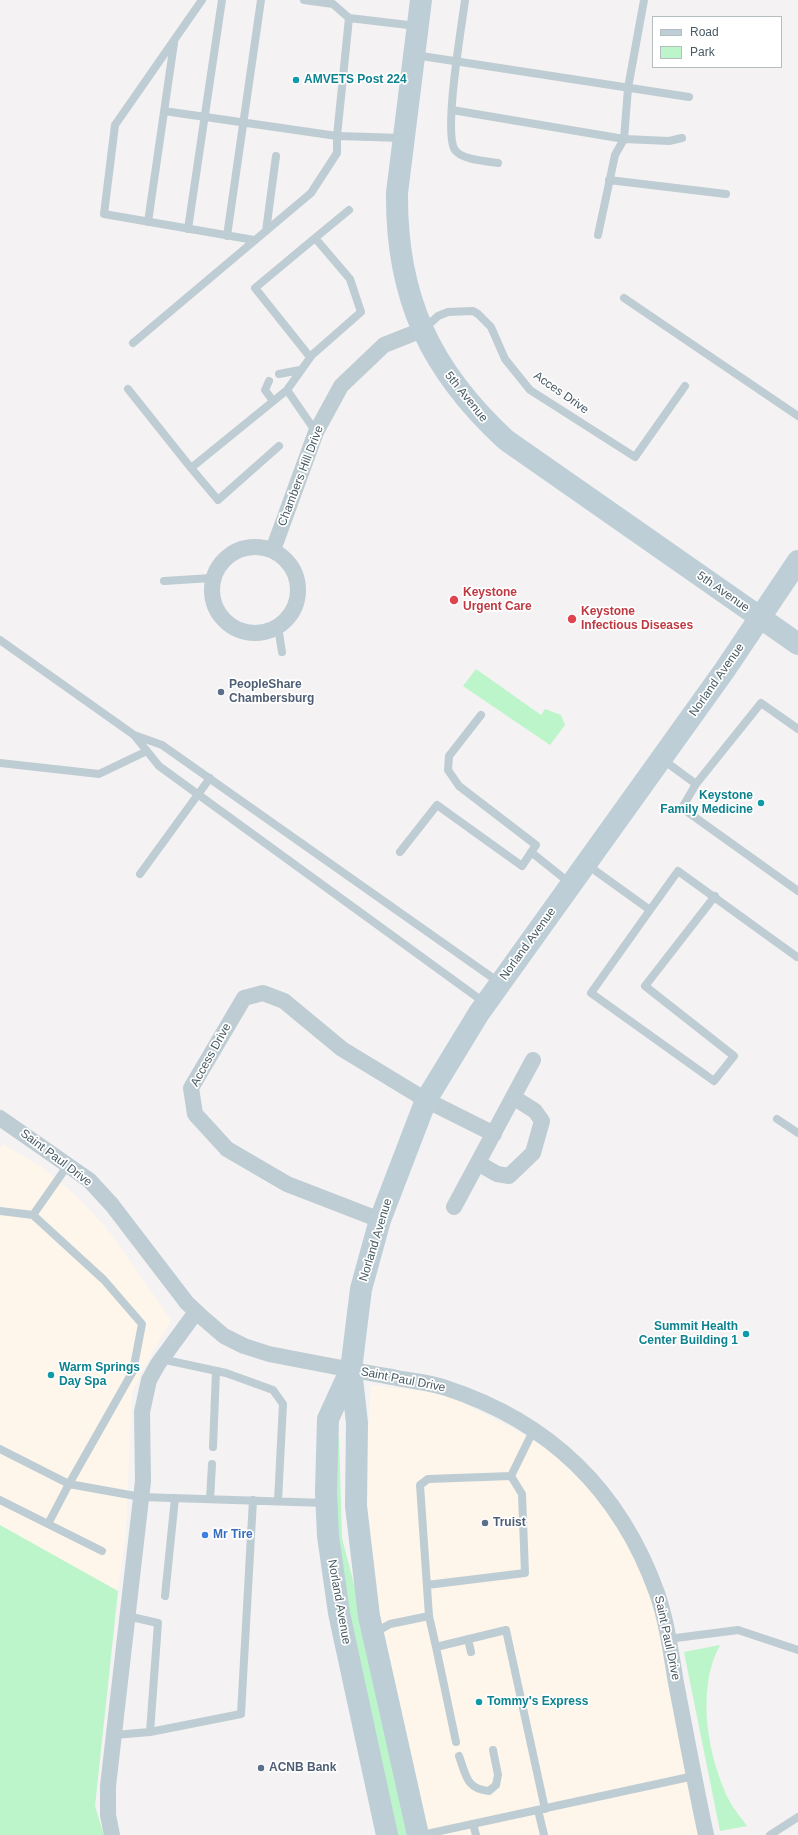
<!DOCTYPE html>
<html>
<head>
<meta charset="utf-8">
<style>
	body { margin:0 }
	#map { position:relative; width:798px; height:1835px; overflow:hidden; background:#f4f2f2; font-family:Helvetica,sans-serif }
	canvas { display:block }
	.legend { position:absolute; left:652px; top:16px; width:130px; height:52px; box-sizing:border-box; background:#fff; border:1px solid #b5bdc0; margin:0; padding:5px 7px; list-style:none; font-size:12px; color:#475962 }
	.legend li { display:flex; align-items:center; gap:8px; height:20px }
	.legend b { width:20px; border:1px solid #b5bdc0 }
</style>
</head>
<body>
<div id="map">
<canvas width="798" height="1835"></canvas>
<ul class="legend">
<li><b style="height:5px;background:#bdced7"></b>Road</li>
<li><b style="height:11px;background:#bcf5ca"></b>Park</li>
</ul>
</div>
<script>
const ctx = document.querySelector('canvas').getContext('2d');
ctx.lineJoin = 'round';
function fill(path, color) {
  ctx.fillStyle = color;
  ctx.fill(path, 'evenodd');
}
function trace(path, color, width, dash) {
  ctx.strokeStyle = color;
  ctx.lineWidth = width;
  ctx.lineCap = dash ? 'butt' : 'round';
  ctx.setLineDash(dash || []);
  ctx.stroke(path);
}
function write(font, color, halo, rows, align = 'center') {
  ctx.font = font + ' Helvetica,sans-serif';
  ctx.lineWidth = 3.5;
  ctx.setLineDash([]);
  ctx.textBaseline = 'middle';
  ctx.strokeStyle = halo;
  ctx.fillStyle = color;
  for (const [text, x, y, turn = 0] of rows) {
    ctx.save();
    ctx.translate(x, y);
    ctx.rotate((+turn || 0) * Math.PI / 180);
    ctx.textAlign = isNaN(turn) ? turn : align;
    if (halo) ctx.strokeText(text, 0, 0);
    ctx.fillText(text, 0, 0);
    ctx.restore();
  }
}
const commercial = new Path2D(`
	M 3,1144 L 42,1167 L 79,1198 L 112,1235 L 171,1320 L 144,1368 L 132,1393 L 126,1531 L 118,1591 L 0,1529 L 0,1149 Z
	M 371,1385 L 443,1393 L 520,1432 L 571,1466 L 624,1535 L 653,1604 L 702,1835 L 427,1835 L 375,1608 L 363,1508 Z`);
const green = new Path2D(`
	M 476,669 L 541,715 L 545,709 L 561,715 L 565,725 L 550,745 L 463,686 Z
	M 339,1436 L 342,1538 L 355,1588 L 409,1835 L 397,1835 L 350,1618 L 338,1542 L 335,1439 Z
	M 0,1525 L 118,1591 L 95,1806 L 104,1835 L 0,1835 Z
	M 720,1645 C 695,1690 708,1760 731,1804 C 736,1812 742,1819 747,1826 L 720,1831 L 684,1652 Z`);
const lane = new Path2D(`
	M 202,0 L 115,125 L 104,214 L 254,240
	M 304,0 L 333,4 L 349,18
	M 465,0 C 462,25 443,133 455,150 C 462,160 486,161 498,163
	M 415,55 L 689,97
	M 452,110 L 624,139 L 669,141 L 682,138
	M 164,111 L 337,136 L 403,138
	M 609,180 L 726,194
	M 148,222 L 174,43
	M 188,229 L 222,0
	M 266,231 L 276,156
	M 598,235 L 615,155 L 624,139 L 628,88 L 644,0
	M 227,236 L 261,0
	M 624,298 L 798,416
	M 425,328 L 438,316 L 448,312 L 473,311 L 478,314 L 491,327 L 505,359 L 530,390 L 635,457 L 685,386
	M 133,343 L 311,193 L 337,153 L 337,136 L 349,18 L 417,26
	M 310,357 L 255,288 L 315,238
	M 279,374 L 300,370
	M 269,381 L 265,390 L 273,401
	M 128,389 L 191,468
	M 316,432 L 287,390 L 312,355 L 361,312 L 350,279 L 315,238 L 349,210
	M 279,446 L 218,500 L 191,468 L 287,390
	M 164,581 L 212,578
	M 278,627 L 282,652
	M 0,640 L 134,735 L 159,766 L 485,1003
	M 798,729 L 761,703 L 696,784 L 682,808 L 798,891
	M 134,735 L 162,745 L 500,983
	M 662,759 L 696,784
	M 0,763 L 99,774 L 147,751
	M 400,852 L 437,805 L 522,866 L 536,845 L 459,786 L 448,770 L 449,756 L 481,715
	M 531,852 L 571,884
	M 586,864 L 650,910 L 591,993 L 714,1081 L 734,1056 L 645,986 L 715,896
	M 140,874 L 210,778
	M 650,910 L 678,871 L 797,957
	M 777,1119 L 798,1133
	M 0,1211 L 33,1215 L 68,1165
	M 33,1215 L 104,1280 L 142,1324 L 133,1371 L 69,1484 L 141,1497 L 326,1503
	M 161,1359 L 226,1373 L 273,1390 L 283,1404 L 278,1501
	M 213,1447 L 216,1371
	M 0,1449 L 69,1484 L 48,1524
	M 210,1499 L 212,1464
	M 0,1500 L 102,1551
	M 427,1585 L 525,1573 L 522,1494 L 511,1476
	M 165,1596 L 175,1498
	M 127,1616 L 158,1623 L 150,1732 L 241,1714 L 253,1500
	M 429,1616 L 436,1647 L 506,1630 L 545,1809
	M 374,1633 L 390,1624 L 429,1616 L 420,1485 L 428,1479 L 511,1476 L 534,1429
	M 468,1639 L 471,1652
	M 668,1639 L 738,1630 L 798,1650
	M 436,1647 L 456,1742
	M 114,1735 L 150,1732
	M 459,1756 C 466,1775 466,1789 489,1791 L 496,1785 L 498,1775 L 493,1750
	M 538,1810 L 544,1835
	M 473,1824 L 476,1835
	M 422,1835 L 694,1776
	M 770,1835 L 798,1817`);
const street = new Path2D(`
	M212 590a43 43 0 1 1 86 0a43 43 0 1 1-86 0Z
	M 273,550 L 316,432 L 341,386 L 384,345 L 422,330
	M 0,1118 L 89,1180 L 112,1205 L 187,1303 L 203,1318 L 224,1336 L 244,1346 L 269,1354 C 310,1362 351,1370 392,1377 C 409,1381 429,1382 446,1388 C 550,1422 620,1490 657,1593 C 667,1622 671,1653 676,1683 C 686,1734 695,1784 706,1835
	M 478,1163 L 497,1174 L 509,1176 L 533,1153 L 542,1121 L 535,1111 L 513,1097
	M 454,1207 L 533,1060
	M 380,1220 L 287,1184 L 227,1149 L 195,1114 L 191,1088 L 244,998 L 263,993 L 284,1001 L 342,1049 L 426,1100 L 494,1134
	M 112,1835 L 108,1815 L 108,1786 L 143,1481 L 142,1412 L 149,1380 L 158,1364 L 196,1312`);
const secondary = new Path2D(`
	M 421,0 L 397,193 C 396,297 430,370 506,440 L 798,644
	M 350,1371 L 328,1419 L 326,1492 L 328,1536 L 339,1613 L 387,1835
	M 418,1835 L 369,1616 L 356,1506 L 357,1423 L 351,1370 L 361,1289 L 380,1220 L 426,1100 L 479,1013 L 724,671 L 798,561`);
const markers = [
	[296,80,4,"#0f9aa8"],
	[454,600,5,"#e0444e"],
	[572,619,5,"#e0444e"],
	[221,692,4,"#5c6f8a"],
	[761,803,4,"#0f9aa8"],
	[746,1334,4,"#0f9aa8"],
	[51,1375,4,"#0f9aa8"],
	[485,1523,4,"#5c6f8a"],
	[205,1535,4,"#3f7fe0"],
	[479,1702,4,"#0f9aa8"],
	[261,1768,4,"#5c6f8a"]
];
const cultureNames = [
	["AMVETS Post 224",304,80],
	["Keystone",753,796,"right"],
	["Family Medicine",753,810,"right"],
	["Summit Health",738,1327,"right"],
	["Center Building 1",738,1341,"right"],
	["Warm Springs",59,1368],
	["Day Spa",59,1382],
	["Tommy's Express",487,1702]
];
const streetNames = [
	["Acces Drive",561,393,35],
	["5th Avenue",466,397,51],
	["Chambers Hill Drive",301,476,-69],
	["5th Avenue",723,592,35],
	["Norland Avenue",717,680,-55],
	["Norland Avenue",528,944,-54],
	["Access Drive",211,1055,-61],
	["Saint Paul Drive",56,1158,37],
	["Norland Avenue",376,1240,-73],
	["Saint Paul Drive",403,1380,11],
	["Norland Avenue",339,1602,80],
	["Saint Paul Drive",667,1638,78]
];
const healthNames = [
	["Keystone",463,593],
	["Urgent Care",463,607],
	["Keystone",581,612],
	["Infectious Diseases",581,626]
];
const serviceNames = [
	["PeopleShare",229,685],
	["Chambersburg",229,699],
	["Truist",493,1523],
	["ACNB Bank",269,1768]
];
const shopNames = [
	["Mr Tire",213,1535]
];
fill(commercial, '#fef6eb');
fill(green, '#bcf5ca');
trace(lane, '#beccd3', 8);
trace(street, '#beccd3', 16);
trace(secondary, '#bdced7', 22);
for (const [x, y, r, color] of markers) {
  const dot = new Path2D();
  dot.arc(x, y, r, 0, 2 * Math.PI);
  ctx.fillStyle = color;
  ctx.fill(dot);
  trace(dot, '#fff', 1.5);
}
write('bold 12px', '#0d838f', '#fff', cultureNames, 'left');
write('12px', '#475962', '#fff', streetNames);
write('bold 12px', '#be3a42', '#fff', healthNames, 'left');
write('bold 12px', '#4e5e75', '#fff', serviceNames, 'left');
write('bold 12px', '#366cbe', '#fff', shopNames, 'left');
</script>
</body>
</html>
